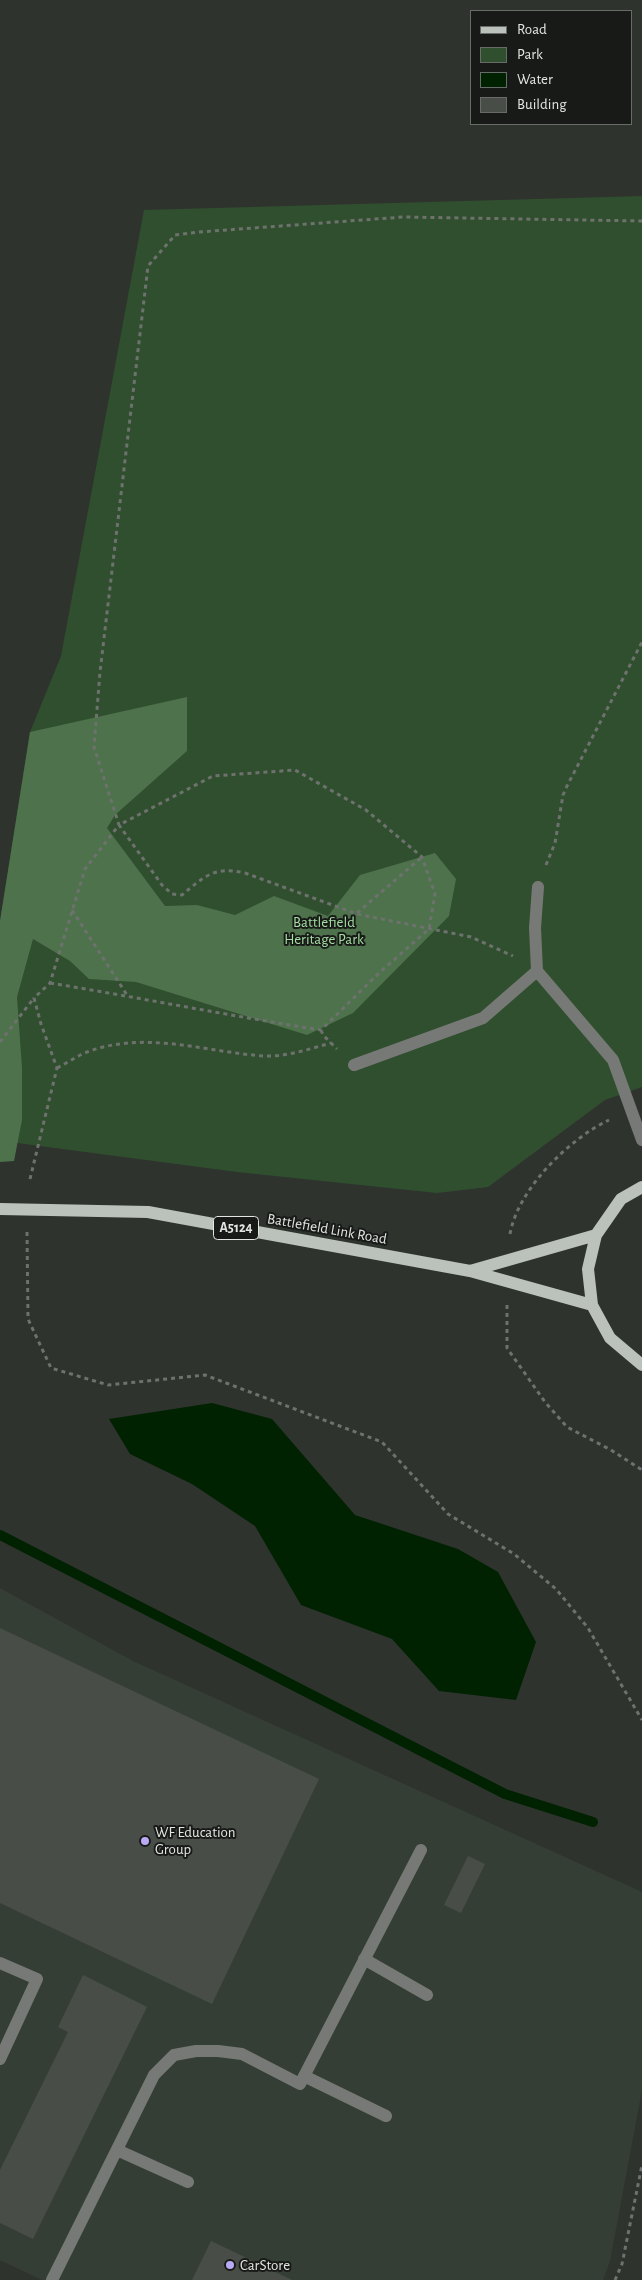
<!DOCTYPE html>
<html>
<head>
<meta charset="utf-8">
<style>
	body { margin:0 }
	#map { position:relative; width:642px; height:2280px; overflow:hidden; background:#2e332e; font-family:"Alegreya Sans",sans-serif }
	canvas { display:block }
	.legend { position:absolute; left:470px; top:10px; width:162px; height:115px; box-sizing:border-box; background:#181a18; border:1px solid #696b69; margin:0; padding:6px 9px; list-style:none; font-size:15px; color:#e2e5e2 }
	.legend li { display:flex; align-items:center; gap:10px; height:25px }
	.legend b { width:25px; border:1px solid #696b69 }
</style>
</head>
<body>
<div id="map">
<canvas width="642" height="2280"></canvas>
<ul class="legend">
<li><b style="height:6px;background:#bbc1bb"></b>Road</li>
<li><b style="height:14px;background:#304f2e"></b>Park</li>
<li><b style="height:14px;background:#002201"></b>Water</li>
<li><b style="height:14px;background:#484d48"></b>Building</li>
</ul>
</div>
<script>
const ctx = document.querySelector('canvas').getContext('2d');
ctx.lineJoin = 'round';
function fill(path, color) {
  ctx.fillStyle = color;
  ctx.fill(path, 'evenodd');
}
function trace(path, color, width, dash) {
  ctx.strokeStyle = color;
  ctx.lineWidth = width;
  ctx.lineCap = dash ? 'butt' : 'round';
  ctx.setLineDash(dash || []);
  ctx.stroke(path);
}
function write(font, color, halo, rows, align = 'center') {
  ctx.font = font + ' "Alegreya Sans",sans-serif';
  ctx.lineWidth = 4;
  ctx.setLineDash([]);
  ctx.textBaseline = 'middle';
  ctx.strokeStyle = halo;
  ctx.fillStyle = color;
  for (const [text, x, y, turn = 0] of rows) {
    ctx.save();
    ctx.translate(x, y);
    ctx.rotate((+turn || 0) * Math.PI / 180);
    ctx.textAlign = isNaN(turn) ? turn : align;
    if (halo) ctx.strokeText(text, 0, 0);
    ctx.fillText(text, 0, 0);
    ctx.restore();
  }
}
const built = new Path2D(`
	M 0,1588 L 133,1661 L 642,1892 L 642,2090 L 610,2261 L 603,2280 L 42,2280 L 0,2260 Z`);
const green = new Path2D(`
	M 642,196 L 642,1087 L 605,1100 L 488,1187 L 437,1193 L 237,1172 L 17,1143 L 0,1143 L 0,921 L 30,732 L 61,656 L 144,210 Z`);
const forest = new Path2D(`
	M 187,697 L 187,751 L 115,815 L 107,828 L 165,906 L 197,905 L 235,915 L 274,896 L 328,916 L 360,875 L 435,853 L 456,879 L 449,916 L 353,1013 L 307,1035 L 136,982 L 89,979 L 70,961 L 33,939 L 17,997 L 22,1068 L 22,1120 L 14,1161 L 0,1162 L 0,921 L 30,732 Z`);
const water = new Path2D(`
	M 212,1403 L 272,1419 L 355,1515 L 458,1549 L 498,1572 L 536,1642 L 516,1700 L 439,1691 L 392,1639 L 301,1605 L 255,1526 L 192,1484 L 130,1454 L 109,1419 Z`);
const stream = new Path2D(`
	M 0,1535 L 505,1794 L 593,1822`);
const building = new Path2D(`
	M 0,1628 L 319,1779 L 212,2004 L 0,1903 Z
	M 468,1856 L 485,1864 L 461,1913 L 444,1905 Z
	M 83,1975 L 147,2007 L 33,2239 L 0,2223 L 0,2170 L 68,2032 L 58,2027 Z
	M 211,2241 L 230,2250 L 292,2280 L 192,2280 Z`);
const path = new Path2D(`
	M 546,865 L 555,843 L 563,795 L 567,786 L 642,642
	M 72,910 L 127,995
	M 357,913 L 422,857
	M 50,983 C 141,998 231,1016 321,1030 L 379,973 L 429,929 L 435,894 L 422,857 L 366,810 L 295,770 L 213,776 L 119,825 L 162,885 L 172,894 L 182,895 C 205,876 214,866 245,873 L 357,914 L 471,937 L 513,956
	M 321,1030 L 323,1035 L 337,1049
	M 0,1042 L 34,998
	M 57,1068 C 67,1063 77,1056 87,1052 C 146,1030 205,1052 264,1056 C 286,1057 309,1049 331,1043
	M 30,1179 L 57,1068 L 41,1024 L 34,998 L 50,983 L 85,869 L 119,825 L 94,747 L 100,672 L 148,266 L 175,235 L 199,232 L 403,217 L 642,221
	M 27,1232 L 28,1319 L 51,1368 L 108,1385 L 205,1375 L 382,1442 L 448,1514 L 514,1554 L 556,1589 L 588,1628 L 642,1720
	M 510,1234 C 518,1189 569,1139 609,1120
	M 507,1305 L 507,1348 L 545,1402 L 567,1427 L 611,1450 L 642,1470
	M 615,2280 L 622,2264 L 642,2165`);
const minor = new Path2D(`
	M 537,971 L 535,928 L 538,887
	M 354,1065 L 483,1018 L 537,971 L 613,1060 L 642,1140
	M 364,1959 L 427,1995
	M 0,1963 L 37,1979 L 0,2059
	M 304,2076 L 386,2116
	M 117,2150 L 188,2182
	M 52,2280 L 154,2075 L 174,2055 L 196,2051 L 218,2051 L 242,2054 L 300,2084 L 421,1850`);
const major = new Path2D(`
	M 642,1187 L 621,1199 L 596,1235 L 588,1269 L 592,1305 L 610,1338 L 642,1365
	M 0,1209 L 148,1212 L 470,1271 L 592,1305
	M 470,1271 L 596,1235`);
const markers = [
	[145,1841,5,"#baaaf6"],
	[230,2265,5,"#baaaf6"]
];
const shields = [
	[236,1228,45]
];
const shieldNames = [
	["A5124",236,1228]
];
const parkNames = [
	["Battlefield",324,922],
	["Heritage Park",324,939]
];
const streetNames = [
	["Battlefield Link Road",327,1229,10]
];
const poiNames = [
	["WF Education",155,1832],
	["Group",155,1849],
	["CarStore",240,2265]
];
fill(built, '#353e34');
fill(green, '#304f2e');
fill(forest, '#4e724b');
fill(water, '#002201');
trace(stream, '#002201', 10);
fill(building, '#484d48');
trace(path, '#6e726e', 3, [4, 4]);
trace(minor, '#777976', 12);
trace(major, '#bbc1bb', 12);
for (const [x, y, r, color] of markers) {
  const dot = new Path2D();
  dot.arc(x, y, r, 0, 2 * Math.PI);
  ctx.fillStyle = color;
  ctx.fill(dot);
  trace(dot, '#181a18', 2);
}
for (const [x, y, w] of shields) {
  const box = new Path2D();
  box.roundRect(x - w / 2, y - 11.5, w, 23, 4);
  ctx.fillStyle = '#181a18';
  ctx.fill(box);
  trace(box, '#e2e5e2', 1);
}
write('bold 14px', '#e2e5e2', null, shieldNames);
write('15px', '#a4dea1', '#181a18', parkNames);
write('15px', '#e2e5e2', '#181a18', streetNames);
write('15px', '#e2e5e2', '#181a18', poiNames, 'left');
</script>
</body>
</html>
